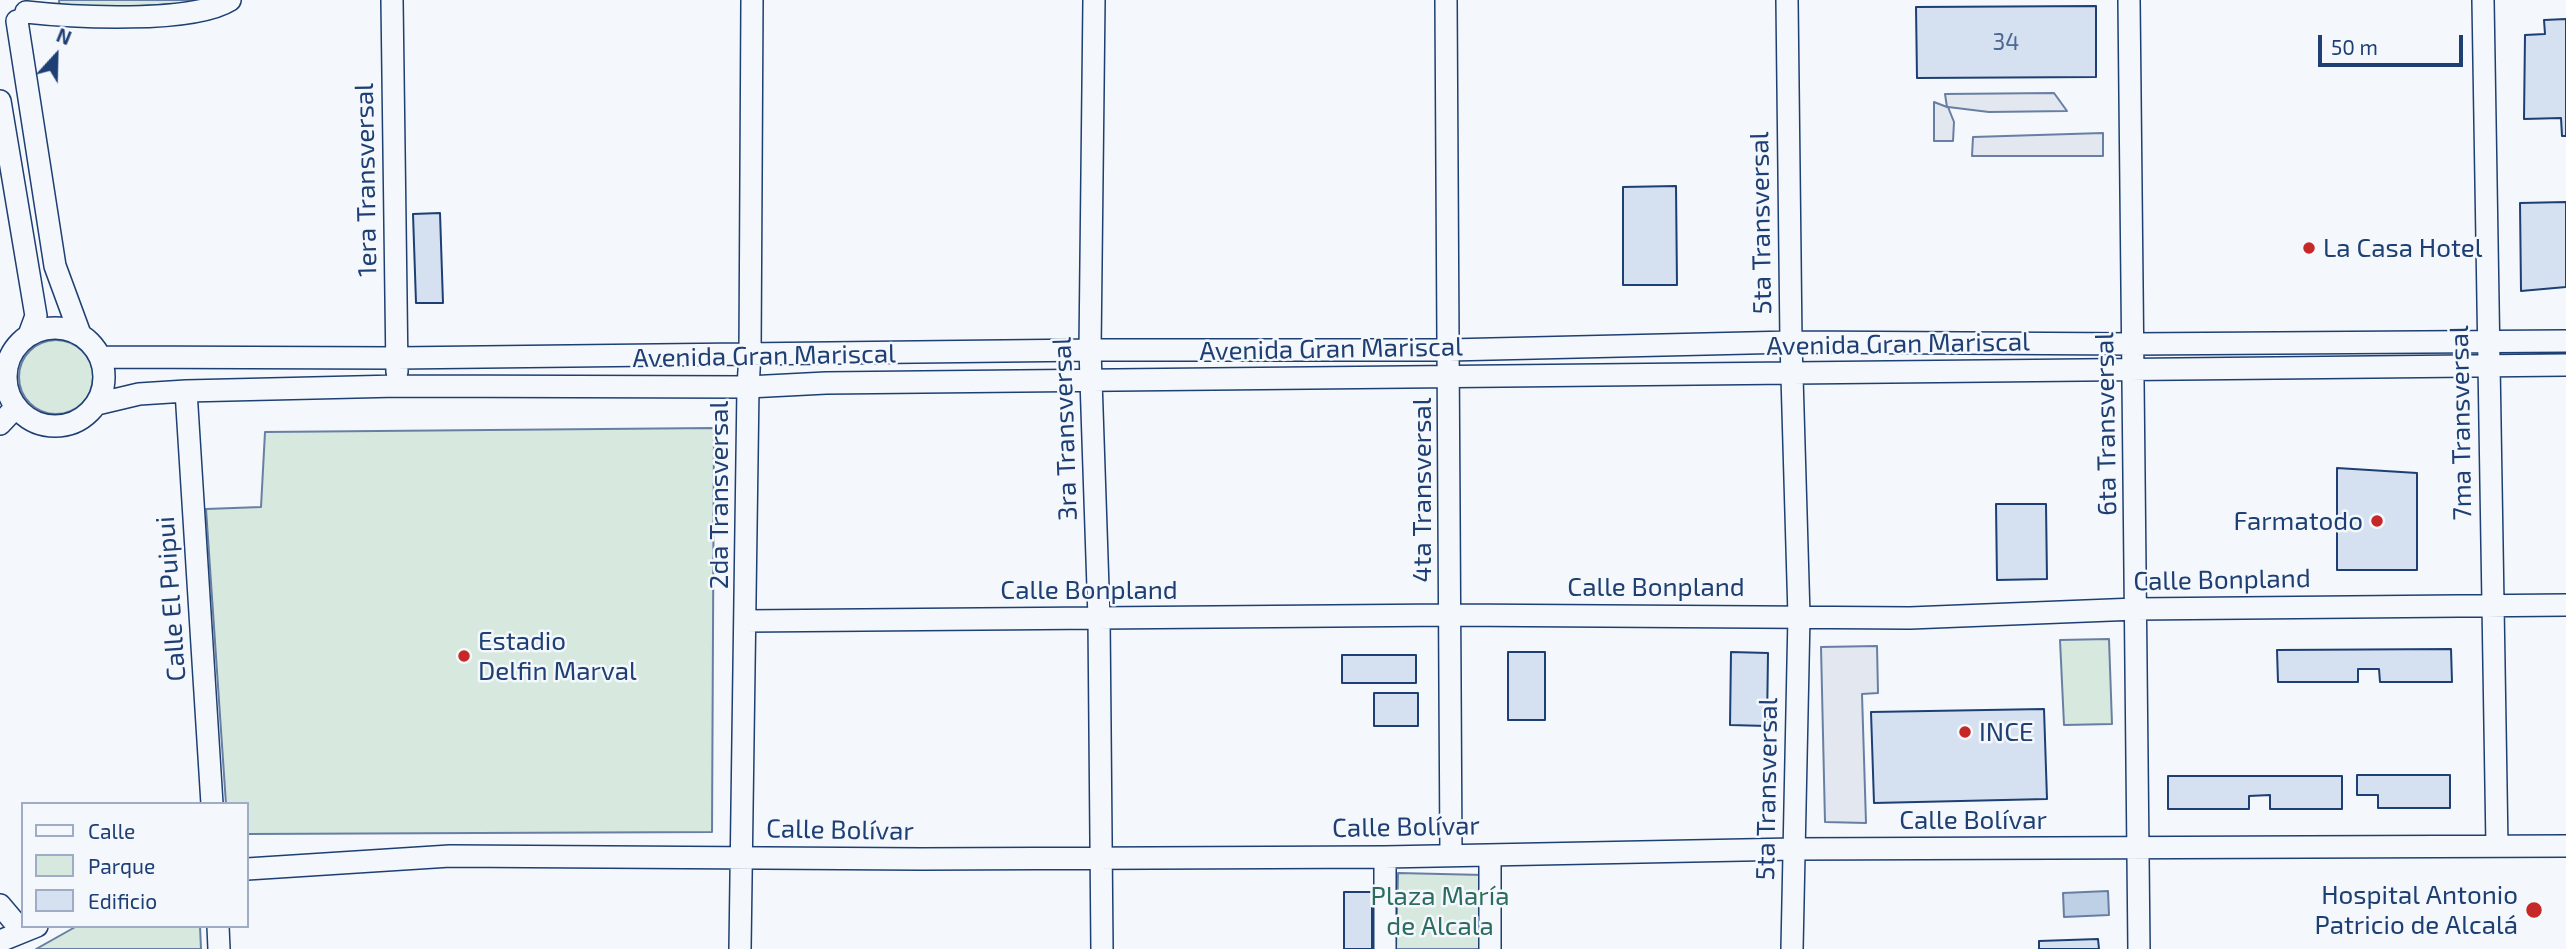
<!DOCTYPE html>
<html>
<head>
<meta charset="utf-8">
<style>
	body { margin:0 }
	#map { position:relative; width:2566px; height:949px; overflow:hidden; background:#f4f7fb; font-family:"Exo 2",sans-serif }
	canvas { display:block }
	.legend { position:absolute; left:21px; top:802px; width:228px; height:126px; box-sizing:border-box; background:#f4f7fb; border:2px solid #9eadc5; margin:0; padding:9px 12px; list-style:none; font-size:21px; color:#1d3f73 }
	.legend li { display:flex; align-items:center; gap:14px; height:35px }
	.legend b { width:35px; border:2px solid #9eadc5 }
	.north { position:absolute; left:21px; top:21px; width:70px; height:70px; -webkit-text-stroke:5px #f4f7fb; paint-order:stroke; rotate:22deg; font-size:19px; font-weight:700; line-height:28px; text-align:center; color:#1d3f73 }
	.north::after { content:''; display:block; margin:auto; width:24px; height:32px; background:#1d3f73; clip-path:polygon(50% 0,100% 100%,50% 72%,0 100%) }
	.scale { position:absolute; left:2318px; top:35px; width:145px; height:32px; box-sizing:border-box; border:4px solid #1d3f73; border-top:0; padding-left:9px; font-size:21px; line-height:24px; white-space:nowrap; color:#1d3f73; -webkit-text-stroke:5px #f4f7fb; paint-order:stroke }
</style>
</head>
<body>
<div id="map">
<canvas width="2566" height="949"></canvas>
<ul class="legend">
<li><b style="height:9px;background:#f4f7fb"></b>Calle</li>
<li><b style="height:19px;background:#d7e8df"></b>Parque</li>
<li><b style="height:19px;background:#d5e0f0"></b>Edificio</li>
</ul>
<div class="north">N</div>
<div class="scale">50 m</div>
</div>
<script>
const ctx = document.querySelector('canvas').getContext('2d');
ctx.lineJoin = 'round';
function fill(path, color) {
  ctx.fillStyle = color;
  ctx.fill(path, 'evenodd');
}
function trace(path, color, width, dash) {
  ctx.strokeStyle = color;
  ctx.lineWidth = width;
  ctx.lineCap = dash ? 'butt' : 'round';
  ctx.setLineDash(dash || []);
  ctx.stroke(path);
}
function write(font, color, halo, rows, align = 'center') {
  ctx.font = font + ' "Exo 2",sans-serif';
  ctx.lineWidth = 5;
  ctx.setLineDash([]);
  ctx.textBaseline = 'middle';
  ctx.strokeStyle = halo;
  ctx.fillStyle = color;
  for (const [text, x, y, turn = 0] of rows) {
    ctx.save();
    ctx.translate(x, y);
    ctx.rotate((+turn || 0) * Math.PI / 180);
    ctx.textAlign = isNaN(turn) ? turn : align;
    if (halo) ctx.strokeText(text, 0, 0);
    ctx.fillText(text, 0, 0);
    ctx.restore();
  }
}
const green = new Path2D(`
	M 59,0 L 218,0 L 152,12 L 60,13 Z
	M19 377a37 37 0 1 1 74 0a37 37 0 1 1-74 0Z
	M 714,428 L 712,832 L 247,834 L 247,804 L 226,804 L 206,509 L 261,507 L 265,432 Z
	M 2109,639 L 2112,724 L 2064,725 L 2060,640 Z
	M 1398,873 L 1484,875 L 1483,949 L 1396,949 Z
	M 77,926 L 200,926 L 201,949 L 36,949 Z`);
const parking = new Path2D(`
	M 2054,93 L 2067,111 L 1989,112 L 1948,107 L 1954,122 L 1953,141 L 1934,141 L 1934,102 L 1947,107 L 1945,94 Z
	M 2103,133 L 2103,156 L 1972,156 L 1973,137 Z
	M 1877,646 L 1878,693 L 1862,694 L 1866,823 L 1825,822 L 1821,647 Z`);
const water = new Path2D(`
	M 2108,891 L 2109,915 L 2064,917 L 2063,893 Z`);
const building = new Path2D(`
	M 2096,6 L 2096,77 L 1917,78 L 1916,7 Z
	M 2566,19 L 2566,136 L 2562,136 L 2561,118 L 2524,119 L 2525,35 L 2545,34 L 2544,20 Z
	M 1676,186 L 1677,285 L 1623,285 L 1623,187 Z
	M 2566,202 L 2566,287 L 2521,291 L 2520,203 Z
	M 440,213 L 443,303 L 416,303 L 413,214 Z
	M 2337,468 L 2417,473 L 2417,570 L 2337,570 Z
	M 1996,504 L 2046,504 L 2047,579 L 1997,580 Z
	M 2451,649 L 2452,682 L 2380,682 L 2379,669 L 2358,669 L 2358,682 L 2278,682 L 2277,650 Z
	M 1508,652 L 1545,652 L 1545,720 L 1508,720 Z
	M 1731,652 L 1768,653 L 1767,726 L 1730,725 Z
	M 1342,655 L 1416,655 L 1416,683 L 1342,683 Z
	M 1374,693 L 1418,693 L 1418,726 L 1374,726 Z
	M 2044,709 L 2047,799 L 1874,803 L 1871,712 Z
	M 2357,775 L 2450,775 L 2450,808 L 2378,808 L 2378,795 L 2357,795 Z
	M 2168,776 L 2342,776 L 2342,809 L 2270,809 L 2270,795 L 2249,796 L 2249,809 L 2168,809 Z
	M 1344,892 L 1372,892 L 1372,949 L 1344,949 Z
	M 2098,939 L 2099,949 L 2039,949 L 2039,941 Z`);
const minor = new Path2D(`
	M 392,0 L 397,372
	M 1094,0 L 1090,350 L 1099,618 L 1102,949
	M 1446,0 L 1451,855
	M 1787,0 L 1791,342 L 1799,616 L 1792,949
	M 2129,0 L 2139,949
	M 2483,0 L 2497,846
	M 26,12 C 71,17 192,24 230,0
	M 17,21 L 55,266 L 80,334
	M 0,101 L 36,316 L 29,335
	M6 377a49 49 0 1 1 98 0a49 49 0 1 1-98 0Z
	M 101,357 L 397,358 L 1090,350 L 1449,350 L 1791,342 L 2133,344 L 2566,341
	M 186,391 L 212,804
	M 97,404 L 139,394 L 186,391 L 398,386 L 748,387 L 826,383 L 2566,365
	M 0,424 L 16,407
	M 746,621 L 1450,615 L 1910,618 L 2136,609 L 2566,605
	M 1490,855 L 1490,949
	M 1385,857 L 1385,949
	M 247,869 L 450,856 L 921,859 L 1385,857 L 1794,849 L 2566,846
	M 0,905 L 22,931
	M 218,926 L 219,949
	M 0,941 L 37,926
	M 740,949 L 748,387 L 750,354 L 752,0`);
const markers = [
	[2309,248,7,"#c62828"],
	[2377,521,7,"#c62828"],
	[464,656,7,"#c62828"],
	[1965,732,7,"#c62828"],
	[2534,910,9,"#c62828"]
];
const numberNames = [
	["34",2006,42]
];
const streetNames = [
	["1era Transversal",366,180,-91],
	["5ta Transversal",1761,223,-91],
	["Avenida Gran Mariscal",1898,344,-1],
	["Avenida Gran Mariscal",1331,349,-1],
	["Avenida Gran Mariscal",764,356,-1],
	["7ma Transversal",2461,423,-91],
	["6ta Transversal",2106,424,-91],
	["3ra Transversal",1065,429,-92],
	["4ta Transversal",1422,490,-90],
	["2da Transversal",719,495,-90],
	["Calle Bonpland",2222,580,-1],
	["Calle Bonpland",1656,587],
	["Calle Bonpland",1089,590],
	["Calle El Puipui",171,599,-94],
	["5ta Transversal",1767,789,-89],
	["Calle Bolívar",1973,820],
	["Calle Bolívar",1406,827,-1],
	["Calle Bolívar",840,830,1]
];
const poiNames = [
	["La Casa Hotel",2323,248],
	["Farmatodo",2363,521,"right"],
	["Estadio",478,641],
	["Delfin Marval",478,671],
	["INCE",1979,732],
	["Hospital Antonio",2518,895,"right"],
	["Patricio de Alcalá",2518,925,"right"]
];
const parkNames = [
	["Plaza María",1440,896],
	["de Alcala",1440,926]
];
fill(green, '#d7e8df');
trace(green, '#687fa3', 2);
fill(parking, '#e3e8f0');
trace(parking, '#687fa3', 2);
fill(water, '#bed0e5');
trace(water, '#687fa3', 2);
fill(building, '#d5e0f0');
trace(building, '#1d3f73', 2);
trace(minor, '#1d3f73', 24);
trace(minor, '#f4f7fb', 21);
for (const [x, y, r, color] of markers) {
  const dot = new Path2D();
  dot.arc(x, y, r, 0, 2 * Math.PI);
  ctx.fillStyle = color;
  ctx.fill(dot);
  trace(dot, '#f4f7fb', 2.5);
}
write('23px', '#4b6792', null, numberNames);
write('26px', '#1d3f73', '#f4f7fb', streetNames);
write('26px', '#1d3f73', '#f4f7fb', poiNames, 'left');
write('26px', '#2c6c60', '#f4f7fb', parkNames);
</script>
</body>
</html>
